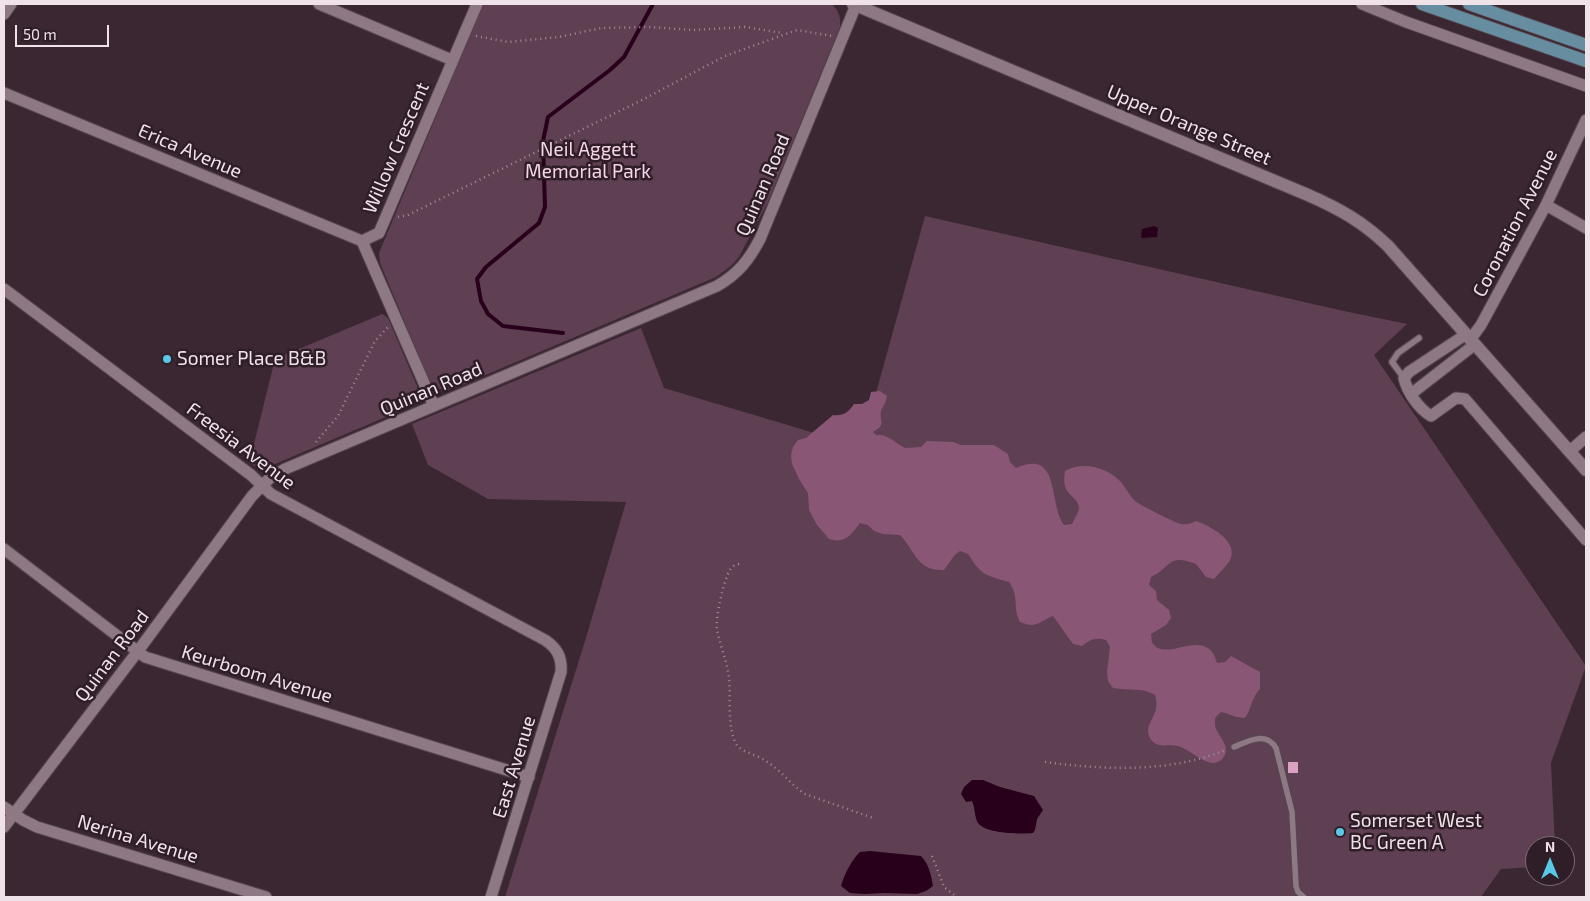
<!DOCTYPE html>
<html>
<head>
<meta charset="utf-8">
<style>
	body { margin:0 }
	#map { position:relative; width:1590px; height:901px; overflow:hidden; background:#3a2732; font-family:"Exo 2",sans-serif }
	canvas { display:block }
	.frame { position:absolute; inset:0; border:5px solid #efe2e9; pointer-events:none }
	.north { position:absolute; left:1525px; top:836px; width:50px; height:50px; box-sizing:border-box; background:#2f1e28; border:1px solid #7c6c75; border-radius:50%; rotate:0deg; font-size:14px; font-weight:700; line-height:20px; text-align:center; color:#efe2e9 }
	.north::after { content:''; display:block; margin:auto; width:18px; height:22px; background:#59c8e5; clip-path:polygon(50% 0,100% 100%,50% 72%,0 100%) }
	.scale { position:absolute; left:15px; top:25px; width:94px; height:22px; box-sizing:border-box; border:2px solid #efe2e9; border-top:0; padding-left:6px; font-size:15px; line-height:18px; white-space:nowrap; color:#efe2e9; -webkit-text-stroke:4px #2f1e28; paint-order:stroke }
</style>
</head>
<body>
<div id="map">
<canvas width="1590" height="901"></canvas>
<div class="frame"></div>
<div class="north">N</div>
<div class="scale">50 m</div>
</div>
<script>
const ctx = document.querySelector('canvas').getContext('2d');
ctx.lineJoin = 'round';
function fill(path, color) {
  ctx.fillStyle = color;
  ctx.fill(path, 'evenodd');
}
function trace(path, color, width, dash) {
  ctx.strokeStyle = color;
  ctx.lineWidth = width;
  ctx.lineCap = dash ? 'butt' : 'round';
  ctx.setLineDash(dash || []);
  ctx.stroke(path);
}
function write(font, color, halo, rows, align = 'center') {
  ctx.font = font + ' "Exo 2",sans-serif';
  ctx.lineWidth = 5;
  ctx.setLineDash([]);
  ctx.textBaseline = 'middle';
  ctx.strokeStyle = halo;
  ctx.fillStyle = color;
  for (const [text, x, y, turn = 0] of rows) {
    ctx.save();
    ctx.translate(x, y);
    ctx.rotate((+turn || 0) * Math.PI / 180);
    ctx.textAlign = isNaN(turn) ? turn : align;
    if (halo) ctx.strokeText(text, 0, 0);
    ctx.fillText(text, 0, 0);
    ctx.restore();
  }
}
const green = new Path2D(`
	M 483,4 L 832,4 C 839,11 841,18 840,27 L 768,202 L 739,257 L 732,265 L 716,277 L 455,388 C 444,392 436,389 429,381 L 380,263 L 379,253 Z
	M 925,216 L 1344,311 L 1407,324 L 1374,355 L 1586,666 L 1551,763 L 1555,846 L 1535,846 L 1535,867 L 1501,869 L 1481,897 L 505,897 L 585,641 L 626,502 L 488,499 L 428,465 L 412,424 L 641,328 L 664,388 L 861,447 Z
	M 382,314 L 388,318 L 417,386 C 418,396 415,403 407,408 L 268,467 L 257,467 L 249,464 L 275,359 Z`);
const forest = new Path2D(`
	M 880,391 L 887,396 C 886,403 883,406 881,411 C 879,422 887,424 873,432 L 876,435 C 889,434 894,442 905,448 L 921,447 L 927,441 L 953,442 L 961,445 L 994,445 L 1008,454 L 1010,462 L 1016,468 C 1061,448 1048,503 1064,525 L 1072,524 C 1074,520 1078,513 1079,509 C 1079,494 1060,498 1065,471 C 1082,461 1107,467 1121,482 C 1126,488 1129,495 1135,501 C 1138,504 1177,524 1182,524 C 1187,525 1192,523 1196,521 C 1210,526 1237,540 1231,558 C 1228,565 1219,573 1214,579 L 1206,577 L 1196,564 C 1167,553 1172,567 1151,577 L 1149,585 L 1156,591 L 1157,600 L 1169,610 L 1171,618 L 1166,625 L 1151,634 L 1152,643 C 1154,644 1155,647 1158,648 C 1175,656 1208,628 1217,663 L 1225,662 L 1231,656 L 1260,672 L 1260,689 C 1251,698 1252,708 1245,718 C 1236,718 1230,714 1221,712 L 1215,718 C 1215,721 1215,723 1215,726 C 1218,737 1232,746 1223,758 C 1211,773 1191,749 1178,746 C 1168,743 1157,750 1150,738 C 1142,722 1162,717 1155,695 C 1142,687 1128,691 1113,688 L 1108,681 L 1107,672 L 1110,647 L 1106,640 C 1095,637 1090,640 1082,646 L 1073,644 L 1053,616 C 1038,622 1037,629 1020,622 C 1012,607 1020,598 1009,582 C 985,575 982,576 968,554 L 960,551 L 954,556 L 944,570 C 917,571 916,552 900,535 L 883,534 L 874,531 L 868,525 L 860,523 C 851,535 845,544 829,539 L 817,525 L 809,510 L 808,493 L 799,479 L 792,464 L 791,455 L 793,447 L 798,440 L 806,438 L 833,415 C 843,416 848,413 854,404 L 862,404 L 869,400 L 871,392 Z`);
const water = new Path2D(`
	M 1154,226 L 1158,228 L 1157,237 L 1141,238 L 1142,229 Z
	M 972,780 L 983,780 L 1000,787 L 1034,796 L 1043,810 L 1037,819 L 1035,830 L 1033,833 C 1020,834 986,834 978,823 C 975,819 975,809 973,804 L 972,801 L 966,802 L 961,794 L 964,787 Z
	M 870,851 L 921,856 C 929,864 931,875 933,886 L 926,891 L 917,894 L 884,893 L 865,894 L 850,893 L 841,886 C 844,875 852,859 860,852 Z`);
const stream = new Path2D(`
	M 563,333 L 503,326 L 488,314 L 481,301 L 477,279 L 486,267 L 539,223 L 545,207 L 543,141 L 548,117 L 610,70 L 624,57 L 653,4`);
const building = new Path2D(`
	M 1288,762 L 1298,762 L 1298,773 L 1288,773 Z`);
const path = new Path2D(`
	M 476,36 L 508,42 L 559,37 L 601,28 L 649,27 L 694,30 L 745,27 L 783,33
	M 398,217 L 408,215 L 644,99 L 725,56 L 797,30 L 832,36
	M 316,442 L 338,416 L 375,341 L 388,327
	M 739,564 C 735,565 732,566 730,570 C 724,579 715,619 717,629 C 720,646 727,661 729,678 C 731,698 727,723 735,742 C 739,752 756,754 764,760 C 780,769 790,784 805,794 L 873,818
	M 1045,762 C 1104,770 1169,773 1226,750
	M 932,856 L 944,887 L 957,897`);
const service = new Path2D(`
	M 1404,378 L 1392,362 L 1398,353 L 1419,338
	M 1234,747 C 1248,741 1266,731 1276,748 L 1292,812 L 1296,886 L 1298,892 L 1304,897`);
const minor = new Path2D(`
	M 319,4 L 452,60
	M 1362,4 L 1406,22 L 1586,86
	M 4,14 L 11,4
	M 4,93 L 362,241
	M 1546,205 L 1586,228
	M 362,241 L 379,233 L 477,4
	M 362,241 L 434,406
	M 4,289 L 251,475 L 271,494 L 545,640 C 557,648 562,657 561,672 L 491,897
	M 1465,335 L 1409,372 L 1404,378 C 1407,392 1419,409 1431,416 L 1456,398 L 1465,399 L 1586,540
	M 1470,340 L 1481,325 L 1546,205 L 1586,120
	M 1411,394 L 1474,345
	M 1570,451 L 1586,437
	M 4,549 L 145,657 L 529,777
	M 4,807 L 23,820 L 37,827 L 266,897
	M 4,827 L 138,651 L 252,496 L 270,478 L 285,469 L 717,286 C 738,274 749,260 760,239 L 856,5`);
const tertiary = new Path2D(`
	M 853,4 L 1308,195 C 1340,209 1363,222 1388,246 L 1586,470`);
const secondary = new Path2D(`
	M 1422,4 L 1586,61
	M 1469,4 L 1586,45`);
const markers = [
	[167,359,5,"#59c8e5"],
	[1340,832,5,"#59c8e5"]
];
const streetNames = [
	["Upper Orange Street",1189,125,23],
	["Willow Crescent",396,148,-67],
	["Erica Avenue",190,151,23],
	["Quinan Road",763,185,-67],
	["Coronation Avenue",1515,223,-63],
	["Quinan Road",431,389,-23],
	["Freesia Avenue",241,446,37],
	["Quinan Road",112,656,-53],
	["Keurboom Avenue",257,674,17],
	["East Avenue",514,767,-73],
	["Nerina Avenue",138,839,17]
];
const parkNames = [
	["Neil Aggett",588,150],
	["Memorial Park",588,172]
];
const poiNames = [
	["Somer Place B&B",177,359],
	["Somerset West",1350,821],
	["BC Green A",1350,843]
];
fill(green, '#5f3f52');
fill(forest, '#895675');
fill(water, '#28001b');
trace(stream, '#28001b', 4);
fill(building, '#daa1c2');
trace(service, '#564750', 8);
trace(minor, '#564750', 13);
trace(tertiary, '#564750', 14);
trace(secondary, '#564750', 14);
trace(path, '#9d8e96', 2.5, [1, 4]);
trace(service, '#8e7884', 5.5);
trace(minor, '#8e7884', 11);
trace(tertiary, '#8e7884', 12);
trace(secondary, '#678ea0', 12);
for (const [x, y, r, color] of markers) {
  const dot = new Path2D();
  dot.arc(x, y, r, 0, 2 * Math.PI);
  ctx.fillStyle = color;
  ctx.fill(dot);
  trace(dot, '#2f1e28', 2);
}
write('19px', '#efe2e9', '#2f1e28', streetNames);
write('19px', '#f6d5e7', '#2f1e28', parkNames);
write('19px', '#efe2e9', '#2f1e28', poiNames, 'left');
</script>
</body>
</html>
